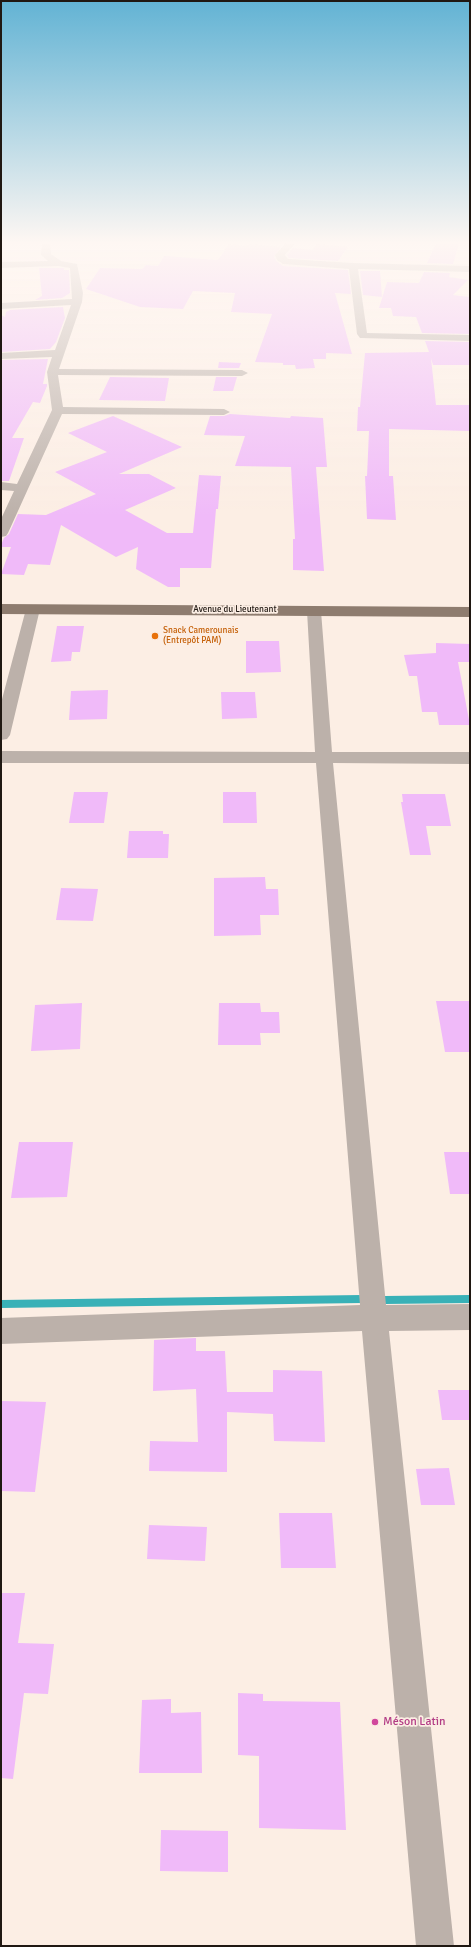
<!DOCTYPE html>
<html>
<head>
<meta charset="utf-8">
<style>
	body { margin:0 }
	#map { position:relative; width:471px; height:1947px; overflow:hidden; background:#fceee4; font-family:Signika,sans-serif }
	canvas { display:block }
	.frame { position:absolute; inset:0; border:2px solid #201812; pointer-events:none }
</style>
</head>
<body>
<div id="map">
<canvas width="471" height="1947"></canvas>
<div class="frame"></div>
</div>
<script>
const ctx = document.querySelector('canvas').getContext('2d');
ctx.lineJoin = 'round';
function trace(path, color, width, dash) {
  ctx.strokeStyle = color;
  ctx.lineWidth = width;
  ctx.lineCap = dash ? 'butt' : 'round';
  ctx.setLineDash(dash || []);
  ctx.stroke(path);
}
function fill(path, color) {
  ctx.fillStyle = color;
  ctx.fill(path, 'evenodd');
}
function write(font, color, halo, rows, align = 'center') {
  ctx.font = font + ' Signika,sans-serif';
  ctx.lineWidth = 3.5;
  ctx.setLineDash([]);
  ctx.textBaseline = 'middle';
  ctx.strokeStyle = halo;
  ctx.fillStyle = color;
  for (const [text, x, y, turn = 0] of rows) {
    ctx.save();
    ctx.translate(x, y);
    ctx.rotate((+turn || 0) * Math.PI / 180);
    ctx.textAlign = isNaN(turn) ? turn : align;
    if (halo) ctx.strokeText(text, 0, 0);
    ctx.fillText(text, 0, 0);
    ctx.restore();
  }
}
const stream = new Path2D(`
	M 385,1300 L 470,1299
	M 1,1304 L 362,1299`);
const building = new Path2D(`
	M 436,243 L 459,243 L 453,264 L 427,263 Z
	M 229,244 L 246,246 L 249,244 L 281,247 L 274,256 L 276,261 L 283,266 L 348,270 L 351,294 L 335,293 L 352,354 L 326,353 L 326,359 L 313,359 L 315,368 L 296,369 L 295,365 L 283,365 L 283,363 L 255,362 L 272,314 L 231,312 L 235,293 L 193,291 L 183,309 L 140,307 L 86,289 L 100,268 L 142,269 L 146,265 L 158,266 L 164,256 L 218,260 Z
	M 317,244 L 348,247 L 338,261 L 289,258 L 287,255 L 293,248 L 313,250 Z
	M 39,268 L 64,268 L 64,270 L 69,270 L 70,293 L 62,298 L 35,300 L 42,296 Z
	M 360,271 L 380,271 L 382,297 L 363,295 Z
	M 424,272 L 450,273 L 449,277 L 468,280 L 453,295 L 470,297 L 470,334 L 422,333 L 416,317 L 393,316 L 391,308 L 379,308 L 387,282 L 419,283 Z
	M 63,307 L 65,318 L 56,342 L 50,349 L 1,352 L 1,315 L 5,317 L 6,312 L 10,310 Z
	M 425,341 L 470,342 L 470,365 L 433,365 L 431,358 L 436,405 L 470,405 L 470,431 L 389,429 L 389,476 L 393,476 L 396,520 L 367,519 L 365,476 L 367,476 L 369,431 L 357,431 L 358,407 L 360,407 L 365,353 L 429,352 Z
	M 48,359 L 43,384 L 47,384 L 47,386 L 40,403 L 33,402 L 12,438 L 24,438 L 9,481 L 1,481 L 1,360 Z
	M 219,362 L 241,363 L 239,368 L 218,368 Z
	M 110,377 L 169,378 L 165,401 L 99,400 Z
	M 216,377 L 237,377 L 233,391 L 213,391 Z
	M 230,414 L 290,418 L 291,416 L 323,418 L 327,467 L 316,467 L 324,571 L 293,570 L 293,539 L 295,539 L 291,467 L 235,466 L 245,436 L 204,435 L 210,416 L 224,416 Z
	M 113,416 L 182,447 L 119,474 L 149,474 L 176,488 L 125,510 L 167,533 L 193,533 L 199,475 L 221,476 L 218,509 L 216,509 L 211,568 L 180,568 L 180,587 L 168,587 L 136,569 L 138,547 L 116,557 L 61,525 L 50,565 L 28,564 L 24,575 L 1,574 L 11,547 L 1,547 L 1,545 L 4,538 L 9,534 L 18,514 L 46,515 L 96,494 L 55,472 L 107,452 L 68,433 Z
	M 57,626 L 84,626 L 80,652 L 72,652 L 71,661 L 51,662 Z
	M 246,641 L 279,641 L 281,672 L 246,673 Z
	M 436,643 L 470,644 L 470,662 L 458,662 L 470,725 L 439,725 L 437,712 L 422,712 L 417,676 L 409,676 L 404,655 L 436,653 Z
	M 108,690 L 107,719 L 69,720 L 71,691 Z
	M 221,692 L 255,692 L 257,718 L 222,719 Z
	M 74,792 L 108,792 L 104,823 L 69,823 Z
	M 223,792 L 256,792 L 257,823 L 223,823 Z
	M 402,794 L 445,794 L 451,826 L 426,826 L 431,855 L 410,855 L 401,802 L 403,802 Z
	M 129,831 L 163,831 L 163,834 L 169,834 L 168,858 L 127,858 Z
	M 265,877 L 266,889 L 278,889 L 279,915 L 260,915 L 261,935 L 214,936 L 214,878 Z
	M 61,888 L 98,889 L 93,921 L 56,920 Z
	M 436,1001 L 470,1001 L 470,1052 L 445,1052 Z
	M 82,1003 L 80,1049 L 31,1051 L 35,1005 Z
	M 219,1003 L 260,1003 L 261,1012 L 279,1012 L 280,1033 L 260,1033 L 261,1045 L 218,1045 Z
	M 19,1142 L 73,1142 L 67,1197 L 11,1198 Z
	M 444,1152 L 470,1152 L 470,1194 L 450,1194 Z
	M 196,1338 L 196,1351 L 225,1351 L 227,1392 L 273,1392 L 273,1370 L 322,1371 L 325,1442 L 274,1441 L 273,1414 L 227,1412 L 227,1472 L 149,1471 L 150,1441 L 198,1442 L 196,1389 L 153,1391 L 154,1340 Z
	M 438,1390 L 470,1390 L 470,1420 L 442,1420 Z
	M 1,1401 L 46,1402 L 35,1492 L 1,1491 Z
	M 449,1468 L 455,1505 L 421,1505 L 416,1469 Z
	M 279,1513 L 332,1513 L 336,1568 L 281,1568 Z
	M 149,1525 L 207,1527 L 205,1561 L 147,1559 Z
	M 1,1593 L 25,1593 L 18,1643 L 54,1644 L 48,1694 L 24,1693 L 13,1779 L 1,1778 Z
	M 238,1693 L 263,1694 L 263,1701 L 340,1702 L 346,1830 L 259,1828 L 259,1756 L 238,1755 Z
	M 171,1699 L 171,1713 L 201,1712 L 202,1773 L 139,1773 L 142,1700 Z
	M 161,1830 L 228,1831 L 228,1872 L 160,1871 Z`);
const street = new Path2D(`
	M 42,243 L 50,243 L 51,254 L 61,261 L 77,264 L 83,293 L 82,302 L 59,369 L 242,370 L 248,373 L 242,376 L 58,375 L 63,407 L 224,409 L 230,412 L 224,415 L 62,414 L 8,533 L 6,536 L 1,537 L 1,519 L 14,491 L 1,490 L 1,482 L 17,484 L 52,410 L 47,372 L 52,357 L 1,359 L 1,353 L 55,350 L 71,305 L 1,309 L 1,303 L 72,299 L 70,268 L 58,266 L 1,268 L 1,262 L 48,261 L 41,255 Z
	M 286,243 L 295,243 L 285,255 L 288,259 L 353,263 L 470,266 L 470,272 L 358,269 L 367,333 L 470,335 L 470,341 L 360,338 L 357,334 L 349,269 L 283,264 L 277,260 L 275,255 Z
	M 33,605 L 38,606 L 40,609 L 10,735 L 7,739 L 1,740 L 1,703 L 26,609 L 28,606 Z
	M 314,607 L 319,608 L 321,611 L 332,752 L 470,752 L 470,764 L 333,763 L 386,1305 L 470,1304 L 470,1330 L 389,1331 L 454,1946 L 416,1946 L 362,1331 L 1,1344 L 1,1318 L 360,1305 L 316,763 L 1,763 L 1,751 L 315,752 L 307,611 L 309,608 Z`);
const primary = new Path2D(`
	M 1,604 L 470,607 L 470,617 L 1,614 Z`);
const markers = [
	[155,636,4,"#e8710a"],
	[375,1722,4,"#d1479c"]
];
const farStreetnames = [
	["Avenue du Lieutenant",235,610]
];
const farFoodnames = [
	["Snack Camerounais",163,631],
	["(Entrepôt PAM)",163,641]
];
const nearHotelnames = [
	["Méson Latin",383,1722]
];
trace(stream, '#39b1b7', 8);
fill(building, '#f0baf9');
fill(street, '#bcb1aa');
fill(primary, '#8e7c6f');
const sky = ctx.createLinearGradient(0, 0, 0, 516);
sky.addColorStop(0, '#62b3d4');
sky.addColorStop(0.47, '#fef7f3');
sky.addColorStop(1, '#fef7f300');
ctx.fillStyle = sky;
ctx.fillRect(0, 0, 471, 516);
for (const [x, y, r, color] of markers) {
  const dot = new Path2D();
  dot.arc(x, y, r, 0, 2 * Math.PI);
  ctx.fillStyle = color;
  ctx.fill(dot);
  trace(dot, '#fceee4', 1.5);
}
write('9px', '#201812', '#fceee4', farStreetnames);
write('9px', '#c56008', '#fceee4', farFoodnames, 'left');
write('12px', '#b23c85', '#fceee4', nearHotelnames, 'left');
</script>
</body>
</html>
